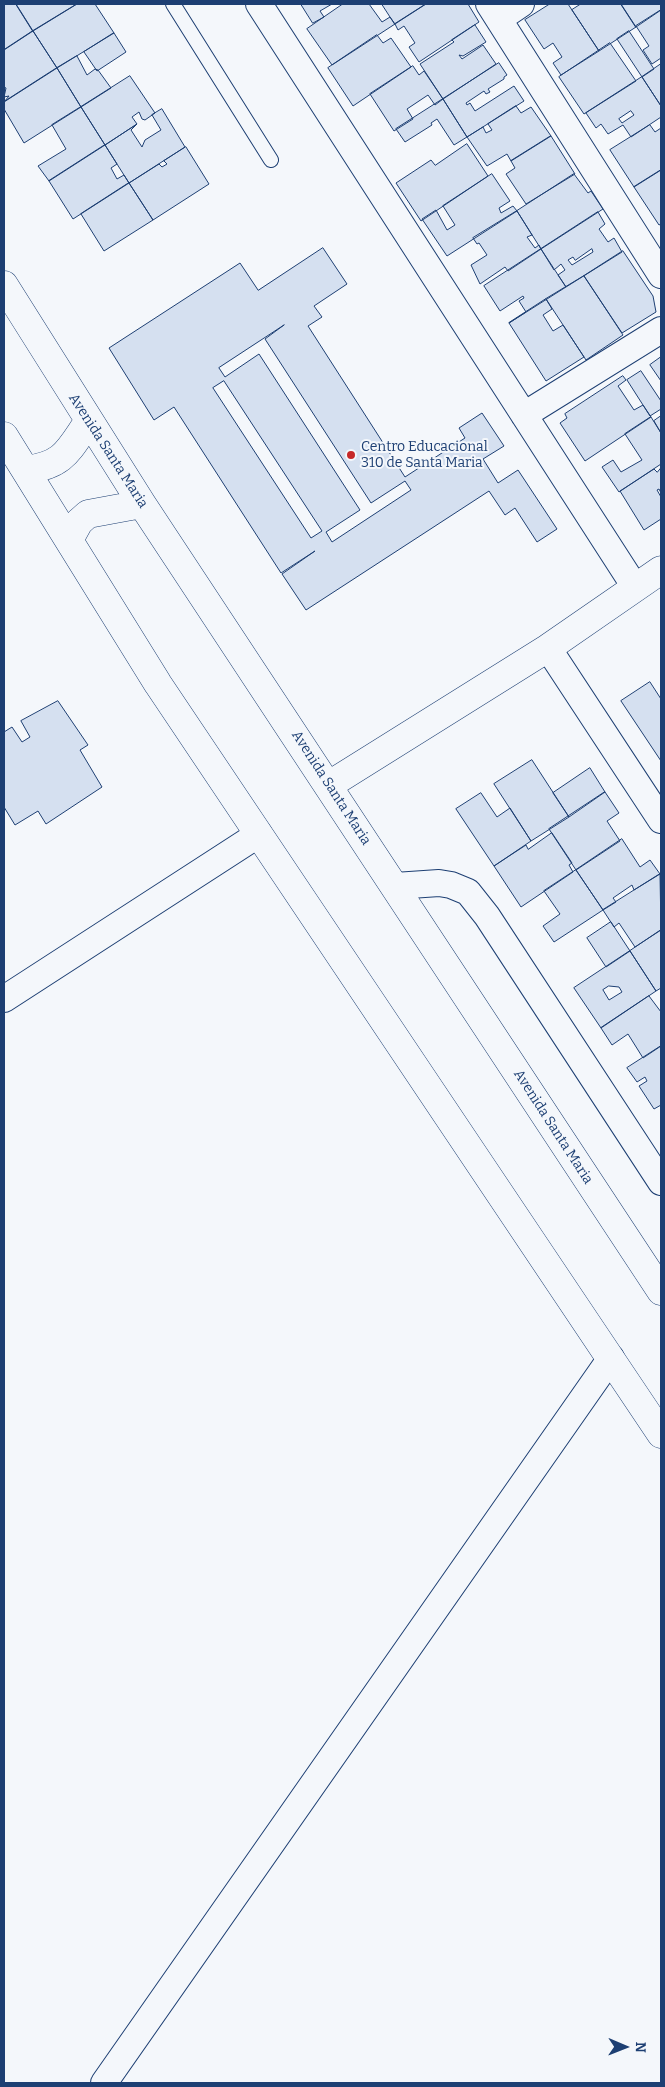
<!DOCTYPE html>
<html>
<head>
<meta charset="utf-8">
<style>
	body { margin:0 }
	#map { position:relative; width:665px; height:2087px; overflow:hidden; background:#f4f7fb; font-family:Bitter,serif }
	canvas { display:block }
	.frame { position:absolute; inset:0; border:5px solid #1d3f73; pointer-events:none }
	.north { position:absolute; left:600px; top:2022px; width:50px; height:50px; -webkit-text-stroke:4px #f4f7fb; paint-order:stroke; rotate:91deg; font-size:14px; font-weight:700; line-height:20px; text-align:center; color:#1d3f73 }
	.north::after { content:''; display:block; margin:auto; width:18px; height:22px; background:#1d3f73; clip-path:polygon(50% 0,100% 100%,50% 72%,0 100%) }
</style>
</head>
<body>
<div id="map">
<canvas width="665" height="2087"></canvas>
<div class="frame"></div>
<div class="north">N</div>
</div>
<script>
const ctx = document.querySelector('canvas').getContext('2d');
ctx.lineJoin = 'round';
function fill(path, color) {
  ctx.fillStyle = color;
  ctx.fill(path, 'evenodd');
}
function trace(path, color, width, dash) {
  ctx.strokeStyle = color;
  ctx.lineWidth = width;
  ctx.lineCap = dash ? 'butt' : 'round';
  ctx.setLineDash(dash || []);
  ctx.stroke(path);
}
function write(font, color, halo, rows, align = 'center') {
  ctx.font = font + ' Bitter,serif';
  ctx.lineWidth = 4;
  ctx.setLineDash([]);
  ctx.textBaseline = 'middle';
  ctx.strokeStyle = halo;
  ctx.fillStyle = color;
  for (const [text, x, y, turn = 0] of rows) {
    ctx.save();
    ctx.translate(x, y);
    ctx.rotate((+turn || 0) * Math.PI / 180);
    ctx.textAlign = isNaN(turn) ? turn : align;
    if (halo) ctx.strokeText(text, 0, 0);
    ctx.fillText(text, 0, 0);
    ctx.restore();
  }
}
const building = new Path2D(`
	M 4,4 L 16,4 L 33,31 L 4,50 Z
	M 16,4 L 77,4 L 33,31 Z
	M 77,4 L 95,4 L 114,33 L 57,68 L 33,31 Z
	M 301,4 L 332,4 L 320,11 L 324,17 L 313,23 Z
	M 343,4 L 369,4 L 382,22 L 390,17 L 395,24 L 332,65 L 307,29 Z
	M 382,4 L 426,4 L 395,24 Z
	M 426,4 L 468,4 L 479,22 L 419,62 L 409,47 L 415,43 L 404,26 L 398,30 L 395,24 Z
	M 550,4 L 568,4 L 599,51 L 561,75 L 553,63 L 562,57 L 553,43 L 544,49 L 525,20 Z
	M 581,4 L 621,4 L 636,27 L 599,51 L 572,10 Z
	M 621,4 L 661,4 L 661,10 L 636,27 Z
	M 661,10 L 661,58 L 652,64 L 643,50 L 649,46 L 636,26 Z
	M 475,25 L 486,42 L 463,56 L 459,55 L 462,59 L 483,45 L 496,64 L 443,99 L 420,64 L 454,42 L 452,40 Z
	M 33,31 L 57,68 L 4,102 L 9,96 L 4,97 L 6,88 L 4,87 L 4,50 Z
	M 629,31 L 654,69 L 642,77 L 617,39 Z
	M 114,33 L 126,52 L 97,71 L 84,52 Z
	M 377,35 L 383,43 L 391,38 L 411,67 L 353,106 L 328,68 Z
	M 610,43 L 636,81 L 584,114 L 559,77 Z
	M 77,56 L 87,75 L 95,69 L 98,70 L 111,88 L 81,107 L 57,68 Z
	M 499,63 L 507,75 L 504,77 L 504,79 L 488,89 L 490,92 L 486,94 L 484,91 L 466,103 L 467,105 L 470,103 L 475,111 L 514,86 L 524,101 L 467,137 L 443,99 Z
	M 661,64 L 661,106 L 642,77 Z
	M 413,66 L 419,75 L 424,71 L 443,99 L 435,105 L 428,95 L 407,109 L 413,119 L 394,131 L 370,94 Z
	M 57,68 L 81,107 L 24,143 L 4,109 L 4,102 Z
	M 130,76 L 155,113 L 145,120 L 142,119 L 139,112 L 132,117 L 137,124 L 105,145 L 81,107 Z
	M 642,77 L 661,106 L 661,117 L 631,137 L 623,125 L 608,134 L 601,124 L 596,128 L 586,113 ZM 631,111 L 634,115 L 622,123 L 619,119 Z
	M 443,99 L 467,137 L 454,145 L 437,119 L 431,123 L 432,125 L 405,142 L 396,129 Z
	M 516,106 L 521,113 L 531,107 L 551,136 L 511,161 L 507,154 L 487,166 L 467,137 L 483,127 L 486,133 L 492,130 L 488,124 Z
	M 81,107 L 105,145 L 49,181 L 38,166 L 66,149 L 52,125 Z
	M 162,109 L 185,147 L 129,183 L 105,145 L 137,124 L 131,130 L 142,147 L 145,140 L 161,130 L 152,115 Z
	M 650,125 L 655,132 L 661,128 L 661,170 L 634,187 L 610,150 Z
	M 551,136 L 575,174 L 526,204 L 506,174 L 515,168 L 511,161 Z
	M 467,144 L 488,176 L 421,221 L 396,183 L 431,160 L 435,165 Z
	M 105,145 L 117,164 L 111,168 L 117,179 L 124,175 L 129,183 L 73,219 L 49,181 Z
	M 186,147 L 209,184 L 153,220 L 129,183 L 159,164 L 162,167 L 167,164 L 164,161 Z
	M 661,170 L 661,224 L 659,225 L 634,187 Z
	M 492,174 L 510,201 L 499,208 L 501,213 L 513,206 L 517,211 L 447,256 L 422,219 L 436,210 L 447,230 L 455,225 L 443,206 Z
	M 574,174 L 588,193 L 591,191 L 603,209 L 541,249 L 517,211 Z
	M 129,183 L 153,220 L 104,251 L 81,214 Z
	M 517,211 L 532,235 L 527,237 L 535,248 L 539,245 L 541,249 L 508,271 L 505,267 L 480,284 L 471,265 L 487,255 L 479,243 L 477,244 L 473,238 Z
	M 598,212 L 605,224 L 599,229 L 608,242 L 614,238 L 622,252 L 566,287 L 558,275 L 565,270 L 561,264 L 554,270 L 541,249 ZM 592,249 L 593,252 L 572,265 L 568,260 L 573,257 L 575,260 Z
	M 323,248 L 347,284 L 314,306 L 322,317 L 308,326 L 405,477 L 465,438 L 459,428 L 482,413 L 504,446 L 483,459 L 498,483 L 518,470 L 557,529 L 537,542 L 515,508 L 505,515 L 489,491 L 306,610 L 282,574 L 315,551 L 281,573 L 174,407 L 154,420 L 109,348 L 240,263 L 258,290 ZM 284,325 L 265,339 L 371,503 L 405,481 L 411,490 L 332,542 L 326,532 L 360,510 L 259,354 L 225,377 L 219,368 ZM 224,381 L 322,531 L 311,538 L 213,388 Z
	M 541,249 L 566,287 L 509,323 L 526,312 L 519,301 L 524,298 L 523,296 L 500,311 L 484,286 Z
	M 623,251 L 653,296 L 656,312 L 622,333 L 584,276 Z
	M 584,276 L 623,335 L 586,360 L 546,299 Z
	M 546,299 L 552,309 L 543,315 L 553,331 L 563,325 L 584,357 L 546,381 L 509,323 Z
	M 661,357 L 661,381 L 650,365 Z
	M 641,371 L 661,401 L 661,409 L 650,416 L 627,380 Z
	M 623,376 L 626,380 L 618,386 L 634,410 L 643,405 L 651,417 L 585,461 L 560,423 L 567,418 L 565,414 Z
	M 661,416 L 661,433 L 654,421 Z
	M 651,417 L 661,433 L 661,464 L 619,492 L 602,467 L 613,460 L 621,472 L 642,460 L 625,434 Z
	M 661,468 L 661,493 L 659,489 L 657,490 L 661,497 L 661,519 L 644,530 L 620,491 L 654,469 L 657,472 Z
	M 650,682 L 661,699 L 661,761 L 621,701 Z
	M 58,701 L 88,745 L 80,750 L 102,787 L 46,824 L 38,811 L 15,825 L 4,807 L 4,732 L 12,727 L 22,742 L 30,737 L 21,721 Z
	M 532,760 L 569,817 L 531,841 L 494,784 Z
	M 590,768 L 605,792 L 569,817 L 553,793 Z
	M 605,792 L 619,813 L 607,821 L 620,841 L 576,870 L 549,829 Z
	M 481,793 L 497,817 L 510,808 L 531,841 L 494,866 L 456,809 Z
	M 552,833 L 572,863 L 569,865 L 573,872 L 521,907 L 494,866 L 526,845 L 528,849 Z
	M 622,839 L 640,867 L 650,860 L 660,874 L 634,890 L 632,885 L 613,898 L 616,902 L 603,910 L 576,870 Z
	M 576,870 L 603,910 L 554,942 L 543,926 L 560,914 L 544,891 Z
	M 660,874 L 661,930 L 635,947 L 619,923 L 614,927 L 603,910 Z
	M 611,922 L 630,951 L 606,967 L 587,938 Z
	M 661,930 L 661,988 L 656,991 L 630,951 Z
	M 630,951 L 656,991 L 601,1028 L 574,988 ZM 609,986 L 619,987 L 622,992 L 609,1000 L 603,990 Z
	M 649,996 L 661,1012 L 661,1046 L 643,1058 L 628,1034 L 612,1045 L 601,1028 Z
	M 661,1046 L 661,1105 L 654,1109 L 639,1086 L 647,1081 L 645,1077 L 637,1082 L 627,1068 Z`);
const lane = new Path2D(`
	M 173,4 L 271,160`);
const street = new Path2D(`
	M 259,4 L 635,587
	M 489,4 L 661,275
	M 499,19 L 521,4
	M 524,415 L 661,330
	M 548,648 L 661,820
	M 395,886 L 439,883 L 451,885 L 468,892 L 487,916 L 661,1182
	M 4,999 L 259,834
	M 104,2083 L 611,1358`);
const secondary = new Path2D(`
	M 4,285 L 142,504 L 661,1291
	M 4,436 L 158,684 L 661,1434
	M 26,470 C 64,465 68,451 88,422
	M 69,540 L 79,522 L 88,514 L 142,504
	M 329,785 L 548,648 L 661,570`);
const markers = [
	[351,455,5,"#c62828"]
];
const poiNames = [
	["Centro Educacional",361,447],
	["310 de Santa Maria",361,463]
];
const streetNames = [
	["Avenida Santa Maria",108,451,57],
	["Avenida Santa Maria",331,788,57],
	["Avenida Santa Maria",553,1127,57]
];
fill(building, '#d5e0f0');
trace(building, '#1d3f73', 1);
trace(lane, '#1d3f73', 16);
trace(street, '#1d3f73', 28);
trace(secondary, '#1d3f73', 29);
trace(lane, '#f4f7fb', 14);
trace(street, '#f4f7fb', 26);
trace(secondary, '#f4f7fb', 28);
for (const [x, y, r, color] of markers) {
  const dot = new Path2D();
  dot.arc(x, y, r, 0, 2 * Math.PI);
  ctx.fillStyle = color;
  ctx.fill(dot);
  trace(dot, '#f4f7fb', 2);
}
write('14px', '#1d3f73', '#f4f7fb', poiNames, 'left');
write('14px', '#1d3f73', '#f4f7fb', streetNames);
</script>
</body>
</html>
